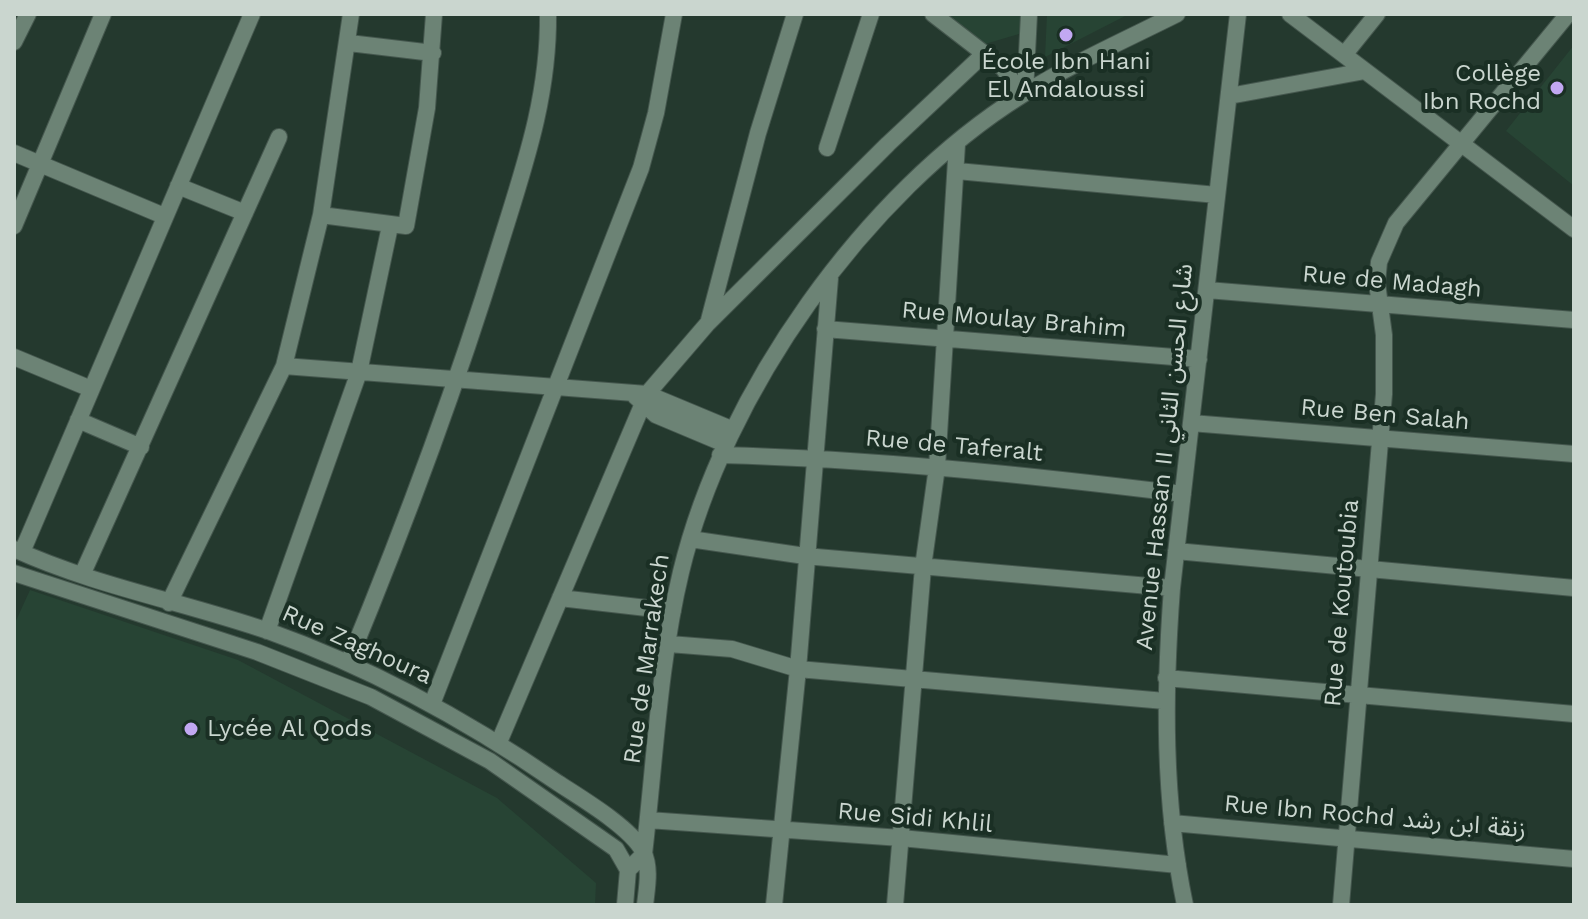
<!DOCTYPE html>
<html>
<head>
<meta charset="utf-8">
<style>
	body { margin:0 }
	#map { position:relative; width:1588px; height:919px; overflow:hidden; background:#24392e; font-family:"Work Sans",sans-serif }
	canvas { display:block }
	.frame { position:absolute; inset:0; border:16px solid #cad6cf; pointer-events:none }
</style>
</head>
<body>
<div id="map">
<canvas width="1588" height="919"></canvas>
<div class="frame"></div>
</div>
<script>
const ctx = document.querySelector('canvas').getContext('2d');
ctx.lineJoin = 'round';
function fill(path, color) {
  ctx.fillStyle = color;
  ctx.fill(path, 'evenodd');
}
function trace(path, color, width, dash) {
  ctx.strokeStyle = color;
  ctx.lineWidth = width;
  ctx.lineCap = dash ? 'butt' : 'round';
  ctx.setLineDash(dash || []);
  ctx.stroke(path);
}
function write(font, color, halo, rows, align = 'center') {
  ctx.font = font + ' "Work Sans","Noto Sans Arabic",sans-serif';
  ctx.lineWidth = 8;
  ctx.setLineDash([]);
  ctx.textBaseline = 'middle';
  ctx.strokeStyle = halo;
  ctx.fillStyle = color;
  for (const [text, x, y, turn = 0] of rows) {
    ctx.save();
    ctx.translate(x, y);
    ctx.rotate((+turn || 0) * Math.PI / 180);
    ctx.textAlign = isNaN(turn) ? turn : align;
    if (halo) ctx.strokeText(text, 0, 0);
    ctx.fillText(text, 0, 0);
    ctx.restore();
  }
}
const built = new Path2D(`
	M 943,14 L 1030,14 L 1029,31 L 985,44 Z
	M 1047,14 L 1129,14 L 1045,57 Z
	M 1574,45 L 1574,186 L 1506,131 Z
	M 30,590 L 238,660 L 497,798 L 596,883 L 595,905 L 14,905 L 14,625 Z`);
const minor = new Path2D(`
	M 933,14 L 1003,68 L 1022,95
	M 1290,14 L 1574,229
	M 14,42 L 28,14
	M 349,43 L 433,53
	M 1344,55 L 1377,14
	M 1025,93 L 1029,14
	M 1229,96 L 1365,71
	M 827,148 L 871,14
	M 14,153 L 164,216
	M 957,171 L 1217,195
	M 178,186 L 245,213
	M 321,215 L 406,226 L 427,108 L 434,14
	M 14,226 L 103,14
	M 1207,290 L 1574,320
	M 709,320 L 758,133 L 795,14
	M 825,329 L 1199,359
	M 14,357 L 91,389
	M 284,366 L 647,394 L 731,429
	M 635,396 L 656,415 L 725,444
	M 78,420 L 141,447
	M 1191,423 L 1574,454
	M 720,455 C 875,459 1029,475 1183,494
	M 690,539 L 805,556 L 1172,588
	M 14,549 C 95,586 184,602 268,631 C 372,668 468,721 558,783 C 581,798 630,827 643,851 C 651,868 647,887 645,905
	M 1176,551 L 1574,588
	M 22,552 L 252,14
	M 14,573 L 257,652 L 371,697 L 490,761 L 616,849 L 628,870 L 625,905
	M 82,575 L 279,137
	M 560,598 L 673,611
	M 169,603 L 284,366 L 321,215 L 351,14
	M 267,631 L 359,372 L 390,226
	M 669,644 L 732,649 L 798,669 L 1165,701
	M 348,663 C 404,527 455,391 498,251 C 523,170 549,99 548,14
	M 1166,678 L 1574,714
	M 432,704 L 641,168 L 656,113 L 674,14
	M 499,742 L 647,394 L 708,323 L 888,144 L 985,53
	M 648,820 L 901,838 L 1178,865
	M 1172,823 L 1574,859
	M 628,870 L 644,854 C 655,761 659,663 681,572 C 724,393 865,193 1022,95 C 1071,64 1125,40 1177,14
	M 774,905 L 798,669 L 830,278
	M 895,905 L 923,567 L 937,467 L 957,144
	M 1185,905 C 1163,800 1164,694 1172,588 L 1238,14
	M 1341,905 L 1384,394 L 1384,335 L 1377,283 L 1379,262 L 1396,223 L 1568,14`);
const markers = [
	[1066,35,8,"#c2a8f2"],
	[1557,88,8,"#c2a8f2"],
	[191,729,8,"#c2a8f2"]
];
const poiNames = [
	["École Ibn Hani",1066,62],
	["El Andaloussi",1066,90],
	["Collège",1541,74,"right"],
	["Ibn Rochd",1541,102,"right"],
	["Lycée Al Qods",207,729,"left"]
];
const streetNames = [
	["Rue de Madagh",1392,282,5],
	["Rue Moulay Brahim",1014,320,5],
	["Rue Ben Salah",1385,415,5],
	["Rue de Taferalt",954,446,5],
	["Avenue Hassan II شارع الحسن الثاني",1165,457,-84],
	["Rue de Koutoubia",1342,603,-85],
	["Rue Zaghoura",357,645,24],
	["Rue de Marrakech",647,659,-82],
	["Rue Ibn Rochd زنقة ابن رشد",1375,817,5],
	["Rue Sidi Khlil",915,818,5]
];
fill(built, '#274434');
trace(minor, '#45574e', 18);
trace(minor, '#6c8375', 16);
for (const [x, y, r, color] of markers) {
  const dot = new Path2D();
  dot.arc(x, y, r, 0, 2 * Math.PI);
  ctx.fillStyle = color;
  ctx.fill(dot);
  trace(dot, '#1a2f24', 3);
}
write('24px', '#cad6cf', '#1a2f24', poiNames);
write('24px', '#cad6cf', '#1a2f24', streetNames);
</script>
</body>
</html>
